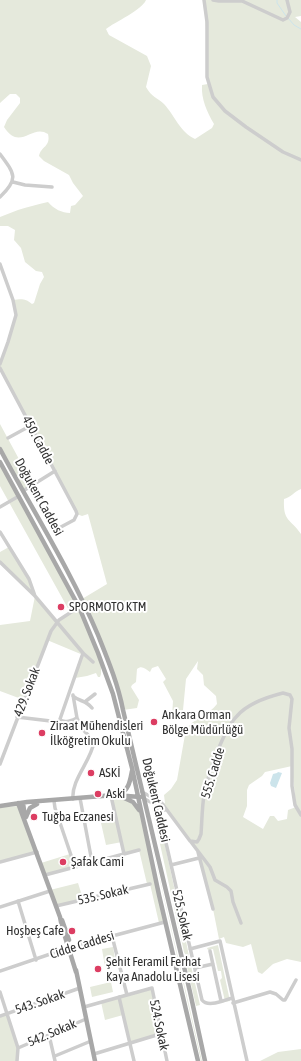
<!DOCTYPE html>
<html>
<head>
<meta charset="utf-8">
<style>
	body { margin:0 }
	canvas { display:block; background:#fff }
</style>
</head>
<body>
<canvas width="301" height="1061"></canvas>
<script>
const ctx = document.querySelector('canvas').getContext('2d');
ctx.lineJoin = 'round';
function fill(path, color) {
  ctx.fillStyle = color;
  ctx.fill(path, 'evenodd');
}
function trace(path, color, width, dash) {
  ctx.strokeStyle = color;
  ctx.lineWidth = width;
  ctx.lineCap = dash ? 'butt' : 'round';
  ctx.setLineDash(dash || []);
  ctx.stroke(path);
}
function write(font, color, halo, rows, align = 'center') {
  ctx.font = font + ' "Asap Condensed",sans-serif';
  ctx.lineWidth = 4;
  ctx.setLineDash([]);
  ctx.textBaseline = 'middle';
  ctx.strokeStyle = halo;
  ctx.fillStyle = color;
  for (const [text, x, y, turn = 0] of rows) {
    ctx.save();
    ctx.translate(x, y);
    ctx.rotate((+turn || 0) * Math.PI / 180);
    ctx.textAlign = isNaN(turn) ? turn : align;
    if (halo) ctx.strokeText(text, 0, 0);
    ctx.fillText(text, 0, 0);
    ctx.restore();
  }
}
const green = new Path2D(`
	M 0,0 L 146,0 C 142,10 115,22 106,29 L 109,35 L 147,56 L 151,66 L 146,87 C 152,98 157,97 164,104 C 175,116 180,132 195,139 L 212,128 L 214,124 C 207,112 201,99 202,85 L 208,84 L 207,45 L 204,0 L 301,0 L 301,16 L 295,17 L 301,22 L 301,489 C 295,491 290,498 284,499 C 283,522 290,518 301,534 L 301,962 L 287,959 L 273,964 L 262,974 L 258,972 L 251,944 L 243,947 L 226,943 L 224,937 L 219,939 L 213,909 L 197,851 L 163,804 L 165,803 L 164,795 L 171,789 L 177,780 L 186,729 C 194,718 209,715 217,704 L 216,696 L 204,685 L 203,675 L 197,669 L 198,661 L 186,679 L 183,710 L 180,716 L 172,717 L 173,701 L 163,682 L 166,679 L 158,666 L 152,668 L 150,672 C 145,669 142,665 137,669 L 136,682 L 132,685 L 131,687 L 139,700 L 137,708 L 123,710 L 120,692 L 82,599 L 107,584 L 88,514 L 82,516 L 77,514 L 0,368 L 0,364 L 16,315 L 13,300 C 21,299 25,298 32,304 L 34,303 L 40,284 L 44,277 L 42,272 L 36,271 L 25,262 L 21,248 L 14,240 L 15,230 L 8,226 L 0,226 L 0,217 C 6,215 12,212 18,210 C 28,207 38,204 48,202 C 54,209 62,213 70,213 L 71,206 L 75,205 L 83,196 L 73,183 L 69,175 L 44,161 L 39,156 C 41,146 51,147 48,134 C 32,123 20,152 4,127 L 7,120 L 20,103 L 20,98 L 16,94 L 10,94 L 0,103 ZM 292,766 L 296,807 L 288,810 L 287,819 L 278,821 L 274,816 L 270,816 L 263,829 L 243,817 L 247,806 L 247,790 L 249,785 L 262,776 L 265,772 Z
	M 0,424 L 33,485 L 23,491 L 0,449 Z
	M 0,463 L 79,607 L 101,664 L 101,674 L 100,677 L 98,677 L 96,673 L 87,676 L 75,678 L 83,655 L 47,640 L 24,700 L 0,691 L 0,625 L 30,621 L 35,596 L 0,562 L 0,552 L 9,547 L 29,579 L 35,596 L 57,621 L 70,612 L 0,486 Z
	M 111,796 C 128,795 133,803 142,816 L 165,922 L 159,923 L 150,884 L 147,884 L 139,850 L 124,854 L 122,842 L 106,845 L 101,823 L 117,821 Z
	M 142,802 L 202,1061 L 201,1061 Z
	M 19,806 L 37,852 L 0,862 L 0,807 Z
	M 154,806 L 160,822 L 181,919 L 184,934 L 182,935 L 183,937 L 185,936 L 189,956 L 186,956 L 184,952 L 152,808 Z
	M 70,854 L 75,867 L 45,875 L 41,863 Z
	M 78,883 L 83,899 L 56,906 L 50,890 Z
	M 218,945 L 230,1001 L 220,1003 L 225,1001 L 220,980 L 222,978 L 221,971 L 218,971 L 213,949 L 208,950 L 207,948 Z
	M 113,947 L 116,965 L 105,967 L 102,949 Z
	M 189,957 L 200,1005 L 196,1006 L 185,958 Z
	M 111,982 L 113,992 L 92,997 L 90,987 Z
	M 152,988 L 160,1034 L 130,1043 L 123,1015 L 105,1020 L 101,1002 Z
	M 7,1013 L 18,1048 L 17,1061 L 0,1061 L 0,1016 Z
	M 301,1049 L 301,1061 L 260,1061 L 278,1052 Z`);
const water = new Path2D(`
	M 278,772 L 282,773 L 276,788 L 271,786 L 270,783 L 273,774 L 277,773 Z`);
const stream = new Path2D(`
	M 277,0 L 277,3 L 286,16
	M 288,18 L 294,25 L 301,29`);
const minor = new Path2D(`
	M 204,0 L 207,22 L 207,77 L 213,97 L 225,111 L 246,127 L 283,152 L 301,160
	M 213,0 L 219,1 L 242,1 L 283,20 L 287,18 L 290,12 L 287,0
	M 0,154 C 15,174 19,179 0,197
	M 13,182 L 25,185 L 52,187
	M 0,264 L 13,300 L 16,315 L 8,342 L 0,364
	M 0,368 L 76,511 L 77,514 L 74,520 L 59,528
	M 8,438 L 30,426
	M 23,491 L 55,471
	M 0,507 L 19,496
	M 0,532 L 29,579 L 35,596
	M 0,562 L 35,596 L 83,653 L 59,722 L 17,717
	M 83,653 L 93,662
	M 73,695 L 77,718 L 81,727 L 94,742 C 91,761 71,780 73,799
	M 73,696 C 80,702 86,700 92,708
	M 86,701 L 95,694
	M 60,720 C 64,723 73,721 77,718
	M 0,764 L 51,631 L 59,620 L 79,607
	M 142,792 L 161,802 L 190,841 L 197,842 L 199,839 L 201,834 C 202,821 202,808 204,795 C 208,775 223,730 237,716 C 248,703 267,697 283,693 L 290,695 L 292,699 L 289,728 L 292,749 L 292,786 L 295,805 L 301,815
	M 111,796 L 124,854
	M 80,798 L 92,862
	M 143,798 L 165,810
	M 156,798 L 155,805 L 161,821 L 202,1000 C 208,1008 224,1000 232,998
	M 54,801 L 55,808 L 75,867
	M 191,842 L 210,867 L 215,880 L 227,887 L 231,891 L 233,902 L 241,923
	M 198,852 L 213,909
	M 0,862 L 37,852
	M 171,865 L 199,858
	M 45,875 L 139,850
	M 18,901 L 36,960
	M 56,906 L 150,884
	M 0,907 L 50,891
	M 112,936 L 127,995
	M 190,949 L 220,941 L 247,1061
	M 210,951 L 221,1001
	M 195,968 L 213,964
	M 0,971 L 71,947 L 165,922
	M 0,992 L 18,1048 L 17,1061
	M 119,997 L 134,1061
	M 233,1003 L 270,992 L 276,994 L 283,1000 L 285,1000 L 296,980
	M 84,1007 L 152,988 L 167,1061
	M 0,1016 L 80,988
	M 49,1035 L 55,1061
	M 18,1048 L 86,1019
	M 94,1054 L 160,1034
	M 55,1056 L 91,1041`);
const major = new Path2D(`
	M 0,449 C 33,511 71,571 98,635 C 108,660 118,684 123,710 L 190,992 L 205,1061
	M 0,462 L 79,607 L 98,653 L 113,694 L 132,768 L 159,895 L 198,1061
	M 119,795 C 129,790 130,781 132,771
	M 122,797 L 133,802 L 139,810
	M 18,803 L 60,917 L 62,927 L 76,972
	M 23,803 L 25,817
	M 0,806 L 27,802 L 115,795 L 140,797
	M 26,817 L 30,808 L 37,804
	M 62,920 L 69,940
	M 76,970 L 95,1061`);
const markers = [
	[61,607,4,"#dc3d62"],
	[154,722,4,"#dc3d62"],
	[42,733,4,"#dc3d62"],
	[91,773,4,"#dc3d62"],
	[98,794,4,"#dc3d62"],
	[34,817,4,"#dc3d62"],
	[63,862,4,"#dc3d62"],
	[72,931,4,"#dc3d62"],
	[98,969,4,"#dc3d62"]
];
const streetNames = [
	["450. Cadde",38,440,62],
	["Doğukent Caddesi",39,497,61],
	["429. Sokak",27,692,-69],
	["555. Cadde",213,773,-73],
	["Doğukent Caddesi",156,800,77],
	["535. Sokak",103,895,-13],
	["525. Sokak",182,915,77],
	["Cidde Caddesi",82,945,-17],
	["543. Sokak",40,1002,-19],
	["524. Sokak",159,1025,78],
	["542. Sokak",52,1033,-23]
];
const poiNames = [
	["SPORMOTO KTM",69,607],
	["Ankara Orman",162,715],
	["Bölge Müdürlüğü",162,730],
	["Ziraat Mühendisleri",50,726],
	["İlköğretim Okulu",50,741],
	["ASKİ",99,773],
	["Aski",106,794],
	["Tuğba Eczanesi",42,817],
	["Şafak Cami",71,862],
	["Hoşbeş Cafe",64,931,"right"],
	["Şehit Feramil Ferhat",106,962],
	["Kaya Anadolu Lisesi",106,977]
];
fill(green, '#e5e9dc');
fill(water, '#cce4eb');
trace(stream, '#cce4eb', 1);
trace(minor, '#cdcdcd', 3.5);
trace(major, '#a8a8a8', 4.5);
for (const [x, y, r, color] of markers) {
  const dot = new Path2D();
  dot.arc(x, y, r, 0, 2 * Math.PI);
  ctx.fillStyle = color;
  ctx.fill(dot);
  trace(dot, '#fff', 1.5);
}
write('13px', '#303030', '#fff', streetNames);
write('13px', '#303030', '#fff', poiNames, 'left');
</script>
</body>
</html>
